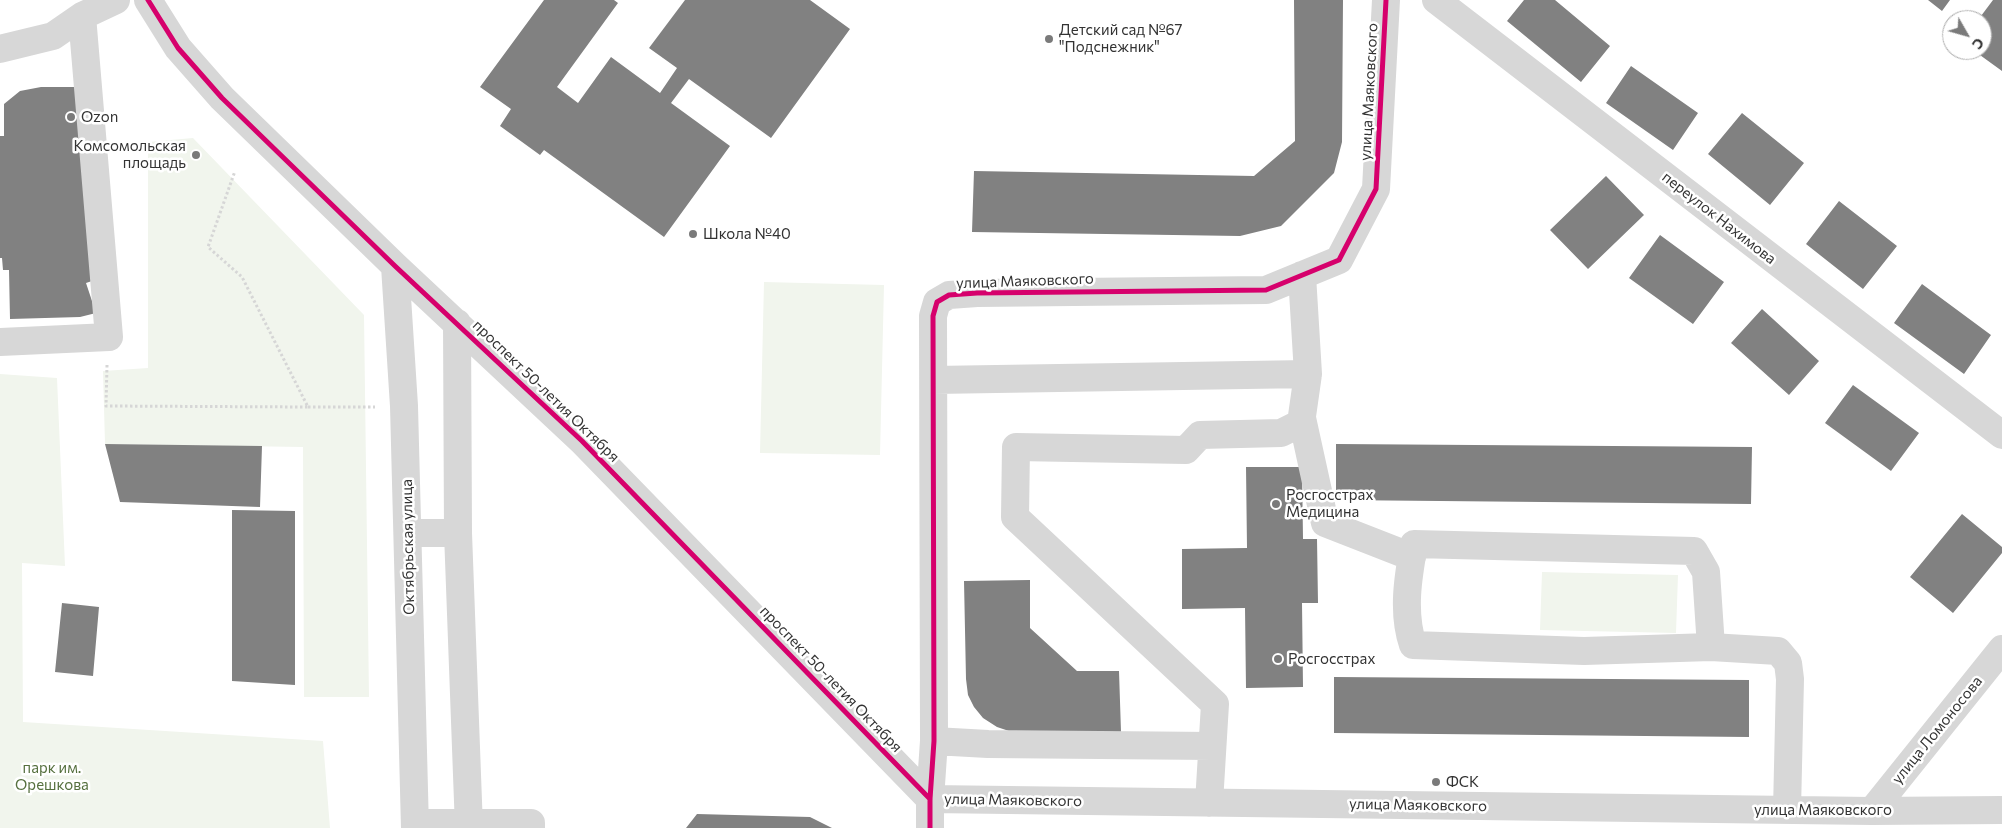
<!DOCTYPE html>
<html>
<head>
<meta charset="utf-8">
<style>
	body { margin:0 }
	#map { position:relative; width:2002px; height:828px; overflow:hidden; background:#fff; font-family:Commissioner,sans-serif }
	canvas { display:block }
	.north { position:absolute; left:1942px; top:10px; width:50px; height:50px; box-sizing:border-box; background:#fff; border:1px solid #adadad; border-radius:50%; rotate:128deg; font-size:14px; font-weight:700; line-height:20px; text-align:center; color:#333 }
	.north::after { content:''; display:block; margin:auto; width:18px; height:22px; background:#7a7a7a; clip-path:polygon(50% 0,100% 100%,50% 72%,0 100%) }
</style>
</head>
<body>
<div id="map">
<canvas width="2002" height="828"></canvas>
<div class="north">С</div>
</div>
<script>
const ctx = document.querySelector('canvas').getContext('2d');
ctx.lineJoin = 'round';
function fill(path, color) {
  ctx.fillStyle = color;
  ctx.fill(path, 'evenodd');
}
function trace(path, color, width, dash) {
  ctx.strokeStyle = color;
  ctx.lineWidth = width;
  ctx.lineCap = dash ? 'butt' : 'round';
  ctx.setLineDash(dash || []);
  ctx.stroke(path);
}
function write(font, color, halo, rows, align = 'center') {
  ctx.font = font + ' Commissioner,sans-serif';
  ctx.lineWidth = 5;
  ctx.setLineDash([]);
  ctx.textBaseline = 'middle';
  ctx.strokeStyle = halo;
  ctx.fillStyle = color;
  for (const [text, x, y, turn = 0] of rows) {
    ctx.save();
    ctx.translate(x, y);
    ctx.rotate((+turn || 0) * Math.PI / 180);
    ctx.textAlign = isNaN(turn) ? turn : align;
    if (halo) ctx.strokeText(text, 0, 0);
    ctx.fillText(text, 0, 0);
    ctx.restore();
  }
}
const green = new Path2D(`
	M 193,138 L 364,315 L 369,697 L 304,697 L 303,447 L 105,444 L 103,371 L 148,368 L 148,142 Z
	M 764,282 L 884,285 L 880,455 L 760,453 Z
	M 0,374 L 57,378 L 65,566 L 22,563 L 23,722 L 323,741 L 330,828 L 0,828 Z
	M 1542,572 L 1678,575 L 1676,633 L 1540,630 Z`);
const building = new Path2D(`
	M 544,0 L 614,0 L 618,3 L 557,87 L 578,103 L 611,57 L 660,93 L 677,68 L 649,48 L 685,0 L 810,0 L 850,29 L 771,138 L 689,79 L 671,103 L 730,146 L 664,237 L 544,150 L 540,155 L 500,126 L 511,109 L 480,87 Z
	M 1294,0 L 1343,0 L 1342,142 L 1334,173 L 1281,226 L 1240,236 L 972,232 L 974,171 L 1254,176 L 1295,141 Z
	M 1524,0 L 1555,0 L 1610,46 L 1581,82 L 1507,21 Z
	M 1928,0 L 1950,0 L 1942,11 Z
	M 1993,0 L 2002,0 L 2002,71 L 1973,50 L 1982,50 L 1982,20 L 1978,20 Z
	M 1631,66 L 1698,113 L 1673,150 L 1606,103 Z
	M 41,87 L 77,87 L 92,281 L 86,283 L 96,313 L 80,317 L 10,319 L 9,270 L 3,270 L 2,258 L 0,258 L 0,136 L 4,136 L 4,104 L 20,91 Z
	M 1742,113 L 1804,163 L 1770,205 L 1708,154 Z
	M 1606,176 L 1644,215 L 1588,269 L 1550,230 Z
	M 1839,201 L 1897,246 L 1863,289 L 1806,244 Z
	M 1660,235 L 1724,282 L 1693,324 L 1629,278 Z
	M 1922,284 L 1991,335 L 1964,374 L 1894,323 Z
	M 1762,309 L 1819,361 L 1789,395 L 1731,343 Z
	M 1853,385 L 1919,433 L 1891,471 L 1825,423 Z
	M 105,444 L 262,446 L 260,507 L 120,502 Z
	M 1336,444 L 1752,447 L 1751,504 L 1336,500 Z
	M 1246,467 L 1302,467 L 1303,539 L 1317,539 L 1318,603 L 1302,603 L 1303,687 L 1246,688 L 1245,608 L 1182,609 L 1182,549 L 1247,548 Z
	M 232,510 L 295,511 L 295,685 L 232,681 Z
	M 1962,514 L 2002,547 L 2002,553 L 1953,613 L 1910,577 Z
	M 1030,580 L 1030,628 L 1077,671 L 1119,671 L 1121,732 L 1009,731 L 997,727 L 983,718 L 974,707 L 968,695 L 966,679 L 964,581 Z
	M 62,603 L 99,607 L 93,676 L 55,672 Z
	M 1334,677 L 1749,680 L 1749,737 L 1334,733 Z
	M 697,814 L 810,817 L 832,828 L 686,828 Z`);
const path = new Path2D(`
	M 107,365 L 106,406 L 308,407 L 242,277 L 208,247 L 235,171
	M 308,407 L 375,407`);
const minor = new Path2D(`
	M 148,0 L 178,48 L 222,98 L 395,266 L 582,441 L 930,799
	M 1436,0 L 2002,435
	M 0,49 L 53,36 L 82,16 L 116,0
	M 395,266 L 404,406 L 415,828
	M 1302,275 L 1308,374
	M 457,323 L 458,533 L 469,828
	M 0,342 L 109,337 L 82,16
	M 934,380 L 1308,374 L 1301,423 L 1281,433 L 1200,435 L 1186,450 L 1016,447 L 1015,517 L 1215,704 L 1209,803
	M 1302,418 L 1325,523 L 1412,557
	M 408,533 L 458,533
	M 1711,647 L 1706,572 L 1694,551 L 1414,544 C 1408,577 1402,613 1413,645 L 1584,651 L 1711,647 L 1778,651 L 1788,663 L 1790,679 L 1787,810
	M 934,741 L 988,744 L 1212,746
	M 930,799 L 1872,811 L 2002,810
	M 1872,811 L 2002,649
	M 415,823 L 531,823 L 531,828
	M 930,828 L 930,799 L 934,741 L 933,316 L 937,302 L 949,295 L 977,293 L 1266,290 L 1339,260 L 1376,189 L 1386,0`);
const cycleway = new Path2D(`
	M 148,0 L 178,48 L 222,98 L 395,266 L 582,441 L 930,799
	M 930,828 L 930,799 L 934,741 L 933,316 L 937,302 L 949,295 L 977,293 L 1266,290 L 1339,260 L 1376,189 L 1386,0`);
const markers = [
	[1049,39,5,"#7a7a7a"],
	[71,117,5,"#7a7a7a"],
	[196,155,5,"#7a7a7a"],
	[693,234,5,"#7a7a7a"],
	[1276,504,5,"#7a7a7a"],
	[1278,659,5,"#7a7a7a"],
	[1436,782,5,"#7a7a7a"]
];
const poiNames = [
	["Детский сад №67",1059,30],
	["\"Подснежник\"",1059,47],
	["Ozon",81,117],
	["Комсомольская",186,146,"right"],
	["площадь",186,163,"right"],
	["Школа №40",703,234],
	["Росгосстрах",1286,495],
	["Медицина",1286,512],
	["Росгосстрах",1288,659],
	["ФСК",1446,782]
];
const streetNames = [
	["улица Маяковского",1369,92,-87],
	["переулок Нахимова",1719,218,38],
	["улица Маяковского",1025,281,-2],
	["проспект 50-летия Октября",546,391,44],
	["Октябрьская улица",408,547,-91],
	["проспект 50-летия Октября",831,679,46],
	["улица Ломоносова",1937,730,-51],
	["улица Маяковского",1013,800,1],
	["улица Маяковского",1418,805,1],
	["улица Маяковского",1823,810]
];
const parkNames = [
	["парк им.",52,768],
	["Орешкова",52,785]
];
fill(green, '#f1f5ed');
fill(building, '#818181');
trace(path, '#d6d6d6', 3, [2.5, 2.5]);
trace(minor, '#d7d7d7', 28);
trace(cycleway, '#d6006c', 5);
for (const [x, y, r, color] of markers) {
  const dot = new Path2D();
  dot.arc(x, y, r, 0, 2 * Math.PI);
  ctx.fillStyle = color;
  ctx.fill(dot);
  trace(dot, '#fff', 2);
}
write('15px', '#333', '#fff', poiNames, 'left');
write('15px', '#333', '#fff', streetNames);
write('15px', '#56703f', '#fff', parkNames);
</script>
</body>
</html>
